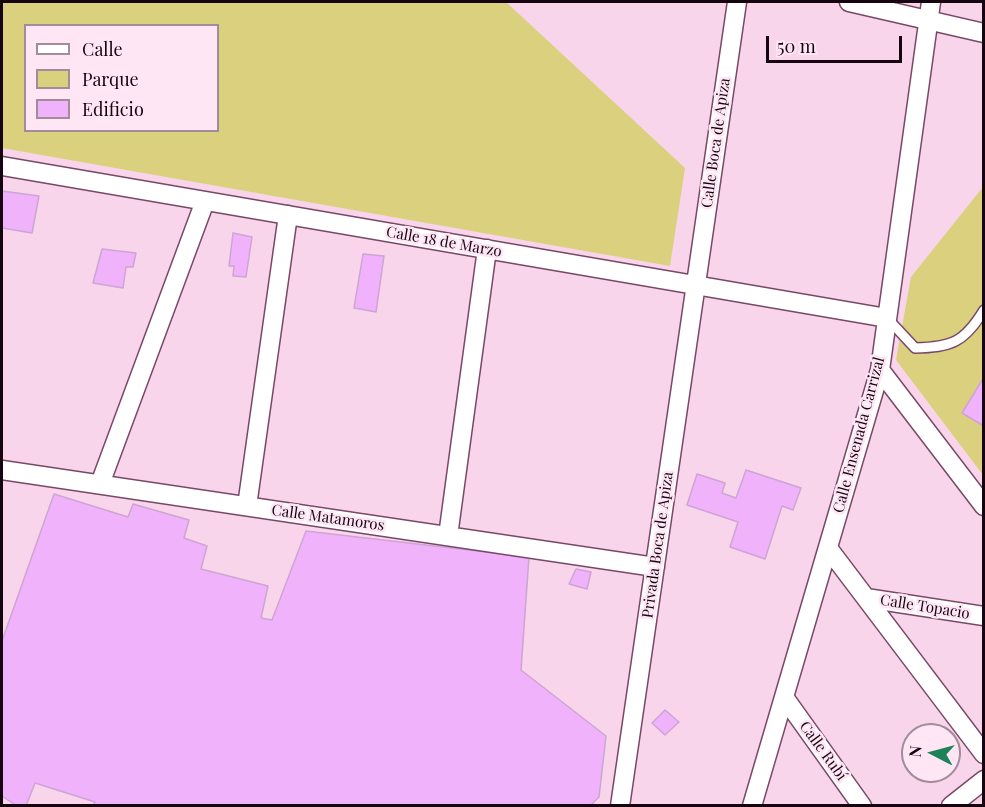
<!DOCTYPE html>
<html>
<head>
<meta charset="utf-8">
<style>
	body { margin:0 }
	#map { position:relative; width:985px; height:807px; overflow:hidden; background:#f8d5ea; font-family:"Playfair Display",serif }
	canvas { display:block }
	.frame { position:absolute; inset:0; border:3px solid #160510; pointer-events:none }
	.legend { position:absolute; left:24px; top:24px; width:195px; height:108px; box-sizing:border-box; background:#fee6f4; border:2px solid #a18c99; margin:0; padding:8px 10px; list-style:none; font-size:18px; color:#160510 }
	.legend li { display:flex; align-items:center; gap:12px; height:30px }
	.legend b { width:30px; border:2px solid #a18c99 }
	.north { position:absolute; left:901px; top:723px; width:60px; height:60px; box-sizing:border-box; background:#fee6f4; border:2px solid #a18c99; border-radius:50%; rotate:276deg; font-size:16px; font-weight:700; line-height:24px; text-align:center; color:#160510 }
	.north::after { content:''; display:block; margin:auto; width:21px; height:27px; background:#1f815a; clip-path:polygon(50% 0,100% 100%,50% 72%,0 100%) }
	.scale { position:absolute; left:766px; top:36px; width:136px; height:27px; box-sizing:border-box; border:3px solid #160510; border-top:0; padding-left:8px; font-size:18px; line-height:21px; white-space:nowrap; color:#160510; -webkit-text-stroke:4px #fee6f4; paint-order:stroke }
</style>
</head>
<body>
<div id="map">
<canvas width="985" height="807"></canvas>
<div class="frame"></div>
<ul class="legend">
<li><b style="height:8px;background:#fff"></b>Calle</li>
<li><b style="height:16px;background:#dbd07e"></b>Parque</li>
<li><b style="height:16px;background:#f0b2fb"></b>Edificio</li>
</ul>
<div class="north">N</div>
<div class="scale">50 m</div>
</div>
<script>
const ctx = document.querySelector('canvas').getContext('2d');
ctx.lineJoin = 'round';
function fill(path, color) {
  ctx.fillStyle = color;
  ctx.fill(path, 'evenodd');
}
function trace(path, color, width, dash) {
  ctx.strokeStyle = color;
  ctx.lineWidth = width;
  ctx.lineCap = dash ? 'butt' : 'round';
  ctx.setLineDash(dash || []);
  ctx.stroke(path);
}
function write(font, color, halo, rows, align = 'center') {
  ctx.font = font + ' "Playfair Display",serif';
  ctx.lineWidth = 5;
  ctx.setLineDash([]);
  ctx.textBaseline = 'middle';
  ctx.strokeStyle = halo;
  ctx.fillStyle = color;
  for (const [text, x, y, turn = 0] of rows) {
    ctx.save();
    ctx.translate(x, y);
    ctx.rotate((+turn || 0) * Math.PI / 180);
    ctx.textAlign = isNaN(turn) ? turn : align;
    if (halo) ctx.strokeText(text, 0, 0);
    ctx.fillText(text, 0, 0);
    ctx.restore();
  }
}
const green = new Path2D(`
	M 2,2 L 506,2 L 685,168 L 670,266 L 2,148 ZM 26,26 L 218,26 L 218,130 L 26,130 Z
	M 983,187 L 983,475 L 896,360 L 911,277 Z`);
const building = new Path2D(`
	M 2,191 L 39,196 L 32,233 L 2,228 Z
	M 233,233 L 252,237 L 246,277 L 233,276 L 234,266 L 229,266 Z
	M 102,249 L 136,253 L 133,267 L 126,267 L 123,288 L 93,283 Z
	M 363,254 L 384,256 L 376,312 L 354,308 Z
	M 984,377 L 984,426 L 962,413 Z
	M 746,470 L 801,488 L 793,510 L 782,506 L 765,559 L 730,547 L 738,522 L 687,505 L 697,474 L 725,483 L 722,493 L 736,498 Z
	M 54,494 L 128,517 L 133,504 L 189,520 L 184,538 L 207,546 L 201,569 L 268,586 L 261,618 L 272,620 L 306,531 L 529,557 L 521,670 L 606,736 L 599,797 L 590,806 L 93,806 L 95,802 L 35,783 L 26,806 L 17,806 L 2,796 L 2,641 Z
	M 576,569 L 591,572 L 587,589 L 569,584 Z
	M 665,710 L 679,722 L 665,735 L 652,723 Z`);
const service = new Path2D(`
	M 888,319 L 915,348 C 951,347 964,343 984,310`);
const minor = new Path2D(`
	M 849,2 L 984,33
	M 2,166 L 887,318
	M 880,370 L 984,506
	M 2,470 L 655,567
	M 100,484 L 205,201
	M 247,506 L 288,215
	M 448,536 L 487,249
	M 828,548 L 984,754
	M 866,598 L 984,616
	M 784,697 L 862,806
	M 620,806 L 737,2
	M 752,806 L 880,370 L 931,2
	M 951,806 L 984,780`);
const streetNames = [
	["Calle Boca de Apiza",716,143,-82],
	["Calle 18 de Marzo",444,242,10],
	["Calle Ensenada Carrizal",859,435,-75],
	["Calle Matamoros",328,518,8],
	["Privada Boca de Apiza",658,545,-82],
	["Calle Topacio",925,607,9],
	["Calle Rubí",823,751,54]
];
fill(green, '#dbd07e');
fill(building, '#f0b2fb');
trace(building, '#cda5d4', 1.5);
trace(service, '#794868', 12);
trace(minor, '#794868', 21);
trace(service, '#fff', 9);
trace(minor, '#fff', 18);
write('15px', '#160510', '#fee6f4', streetNames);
</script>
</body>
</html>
